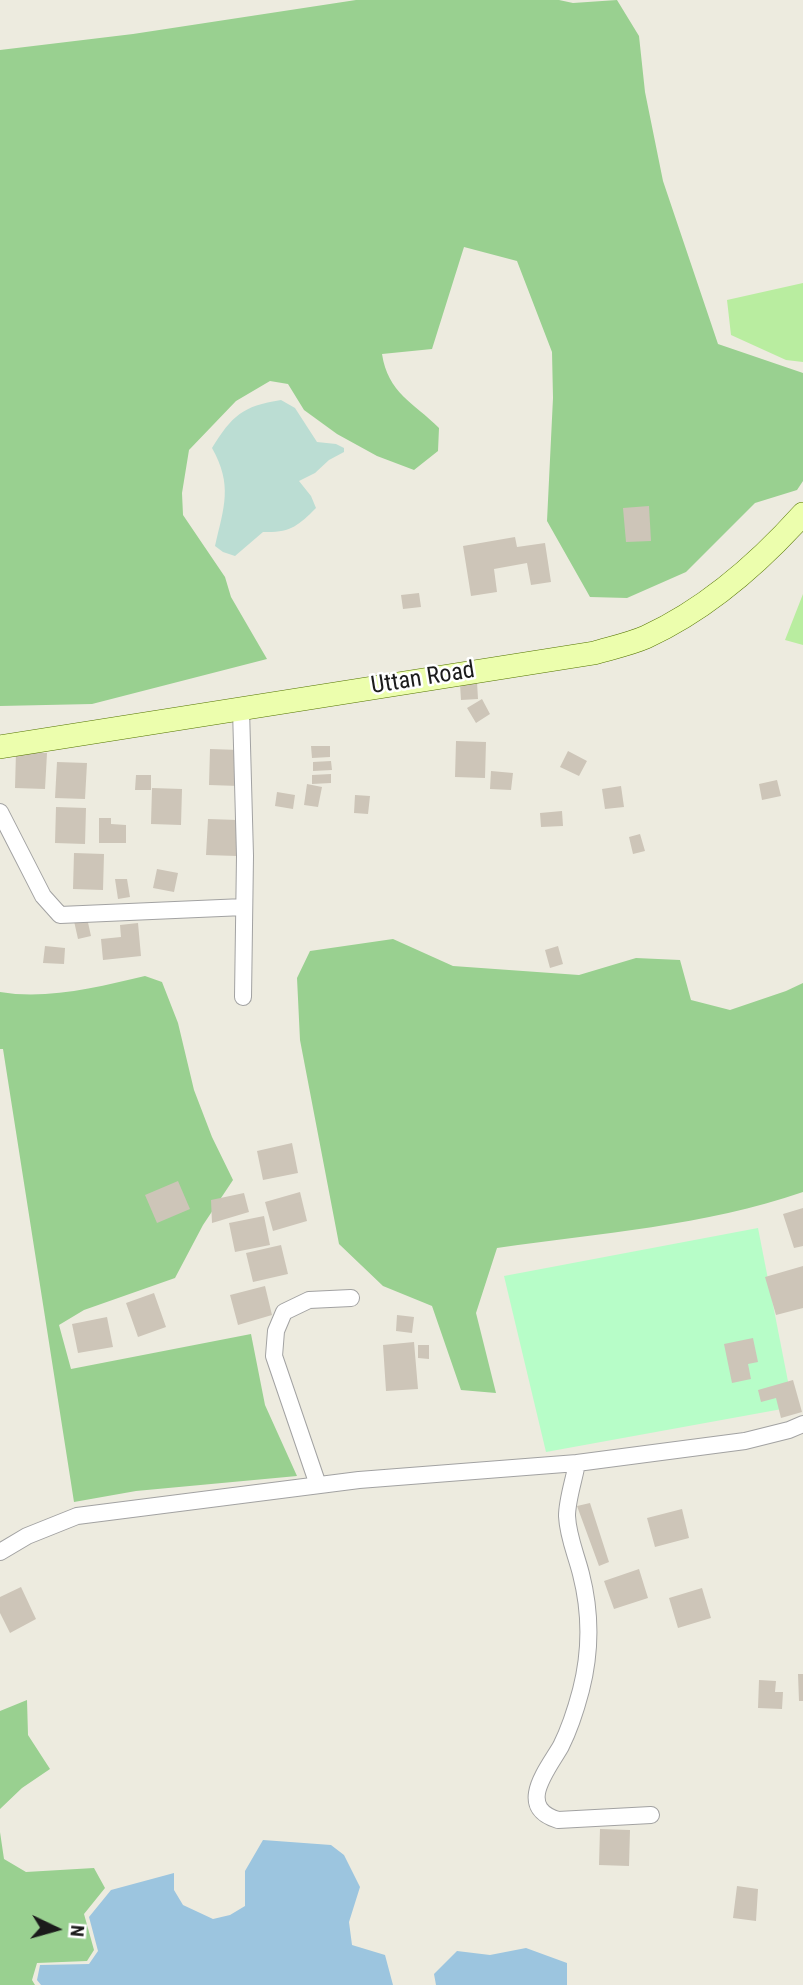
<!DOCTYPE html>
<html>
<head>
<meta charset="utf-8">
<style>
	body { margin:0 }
	#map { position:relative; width:803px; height:1985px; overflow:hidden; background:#edebdf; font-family:"Roboto Condensed",sans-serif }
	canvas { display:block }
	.north { position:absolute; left:21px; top:1894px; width:70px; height:70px; -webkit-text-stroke:5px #fff; paint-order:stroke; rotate:95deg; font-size:19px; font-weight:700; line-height:28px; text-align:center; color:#1b1b1b }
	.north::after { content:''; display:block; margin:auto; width:24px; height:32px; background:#1b1b1b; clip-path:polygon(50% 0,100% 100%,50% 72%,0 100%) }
</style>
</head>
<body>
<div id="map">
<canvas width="803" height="1985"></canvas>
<div class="north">N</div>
</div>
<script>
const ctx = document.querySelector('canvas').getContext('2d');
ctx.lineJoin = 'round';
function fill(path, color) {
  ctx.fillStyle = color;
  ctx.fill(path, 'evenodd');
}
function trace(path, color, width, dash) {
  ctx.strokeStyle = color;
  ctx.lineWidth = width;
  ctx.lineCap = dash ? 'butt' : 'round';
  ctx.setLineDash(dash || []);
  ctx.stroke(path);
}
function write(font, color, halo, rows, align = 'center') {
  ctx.font = font + ' "Roboto Condensed",sans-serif';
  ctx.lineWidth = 5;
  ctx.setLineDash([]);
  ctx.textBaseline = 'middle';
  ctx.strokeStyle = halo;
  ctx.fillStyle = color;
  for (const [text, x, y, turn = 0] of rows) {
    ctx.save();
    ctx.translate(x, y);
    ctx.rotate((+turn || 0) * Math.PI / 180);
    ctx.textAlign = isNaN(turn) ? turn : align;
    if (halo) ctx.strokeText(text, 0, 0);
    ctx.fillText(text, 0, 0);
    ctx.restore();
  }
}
const grass = new Path2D(`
	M 803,283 L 803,362 L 786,360 L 731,335 L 727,300 Z
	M 803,594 L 803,645 L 785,640 Z`);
const forest = new Path2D(`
	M 356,0 L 559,0 L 573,3 L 617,0 L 639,36 L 645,92 L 663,181 L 718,344 L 803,373 L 803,481 L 797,490 L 755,503 L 686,572 L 627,598 L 590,597 L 547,521 L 553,398 L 552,352 L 517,261 L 464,247 L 432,349 L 382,354 C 388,393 413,402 439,428 L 438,451 L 414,470 L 377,456 L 337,434 L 304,410 L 288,384 L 270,381 L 236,401 L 189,450 L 182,493 L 183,515 L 225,577 L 231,597 L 267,659 L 92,704 L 0,706 L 0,50 L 133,34 Z
	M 393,939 L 453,966 L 579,975 L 636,958 L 680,960 L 691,1000 L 730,1010 L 786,991 L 803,983 L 803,1192 C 705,1226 599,1233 497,1248 L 476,1313 L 496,1393 L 461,1390 L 432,1306 L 383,1286 L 339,1244 L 300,1040 L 297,978 L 310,951 Z
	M 145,976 L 162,982 L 178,1023 L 194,1090 L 212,1137 L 233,1180 L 203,1225 L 175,1278 L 84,1310 L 59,1325 L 71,1369 L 251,1334 L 265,1405 L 297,1476 L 136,1491 L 74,1502 L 3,1049 L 0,1049 L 0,992 C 47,1000 98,987 145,976 Z
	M 27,1700 L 28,1735 L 50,1769 L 22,1788 L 0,1809 L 0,1711 Z
	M 0,1832 L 4,1859 L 26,1872 L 94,1868 L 105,1888 L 84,1914 L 94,1950 L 87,1961 L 37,1963 L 32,1980 L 35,1985 L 0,1985 Z`);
const wetland = new Path2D(`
	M 281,400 L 295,408 L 317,442 L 336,444 L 344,448 L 344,452 L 329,460 L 315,473 L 299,481 L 311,496 L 316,508 C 298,526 290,533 263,532 L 235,556 L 223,552 L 215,546 C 224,507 233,485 212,448 C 232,416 242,406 281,400 Z`);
const park = new Path2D(`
	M 758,1228 L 793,1407 L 546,1452 L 504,1276 Z`);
const water = new Path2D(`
	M 263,1840 L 331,1845 L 344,1855 L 360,1887 L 349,1922 L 352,1945 L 385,1955 L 393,1985 L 41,1985 L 37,1980 L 40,1965 L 89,1964 L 98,1951 L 89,1917 L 111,1890 L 174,1873 L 174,1890 L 183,1905 L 213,1919 L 230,1915 L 245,1906 L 245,1871 Z
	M 526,1948 L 567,1963 L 567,1985 L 436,1985 L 434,1974 L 457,1951 L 490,1955 Z`);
const building = new Path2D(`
	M 649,506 L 651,541 L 626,542 L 623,508 Z
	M 515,537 L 517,547 L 545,543 L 551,582 L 531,585 L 527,563 L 494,569 L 497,592 L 471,596 L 463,546 Z
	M 419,593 L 421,607 L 403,609 L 401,595 Z
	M 477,682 L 478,699 L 461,700 L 460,684 Z
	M 482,699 L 490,714 L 476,723 L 467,708 Z
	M 456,741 L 486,742 L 485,778 L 455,777 Z
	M 311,746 L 330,746 L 330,757 L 312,758 Z
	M 210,749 L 240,750 L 239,786 L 209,785 Z
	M 568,751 L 587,761 L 579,776 L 560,767 Z
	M 16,752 L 47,753 L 45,789 L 15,788 Z
	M 331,761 L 332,770 L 313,771 L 313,762 Z
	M 57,762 L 87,763 L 85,799 L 55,798 Z
	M 491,771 L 513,773 L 511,790 L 490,789 Z
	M 331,774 L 331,783 L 312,784 L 312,775 Z
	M 136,775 L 151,775 L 151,790 L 135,790 Z
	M 777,780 L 781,796 L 762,800 L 759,784 Z
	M 307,784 L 322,787 L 318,807 L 304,805 Z
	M 621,786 L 624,807 L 605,809 L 602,789 Z
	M 152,788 L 182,789 L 181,825 L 151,824 Z
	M 277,792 L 295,795 L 293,809 L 275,806 Z
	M 355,795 L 370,796 L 368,814 L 354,813 Z
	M 56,807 L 86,808 L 85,844 L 55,843 Z
	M 562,811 L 563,826 L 541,827 L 540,813 Z
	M 99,818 L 111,818 L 111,824 L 126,825 L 126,843 L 99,843 Z
	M 208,819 L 238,820 L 237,856 L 206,855 Z
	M 640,834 L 645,851 L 633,854 L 629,837 Z
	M 74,853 L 104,854 L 103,890 L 73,889 Z
	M 157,869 L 178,873 L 174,892 L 153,888 Z
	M 115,879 L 127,879 L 130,897 L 118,899 Z
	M 87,918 L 91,936 L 78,939 L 74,921 Z
	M 138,923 L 141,956 L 103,960 L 101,939 L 121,937 L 120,925 Z
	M 45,946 L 65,948 L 64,964 L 43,963 Z
	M 558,946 L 563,964 L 550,968 L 545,950 Z
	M 292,1143 L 298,1173 L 263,1180 L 257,1151 Z
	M 178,1181 L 190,1209 L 157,1223 L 145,1195 Z
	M 300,1192 L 307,1221 L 273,1231 L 265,1202 Z
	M 244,1193 L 249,1212 L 212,1223 L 211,1200 Z
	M 803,1208 L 803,1246 L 794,1248 L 783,1214 Z
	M 264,1216 L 270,1245 L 235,1252 L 229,1223 Z
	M 281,1245 L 288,1274 L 253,1282 L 246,1253 Z
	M 803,1266 L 803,1308 L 776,1315 L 765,1277 Z
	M 265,1286 L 272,1315 L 238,1325 L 230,1295 Z
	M 154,1293 L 166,1327 L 138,1337 L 126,1303 Z
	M 397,1315 L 414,1317 L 412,1333 L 396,1331 Z
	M 107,1317 L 113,1347 L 78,1353 L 72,1324 Z
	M 753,1338 L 758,1362 L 748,1364 L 751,1379 L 732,1383 L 724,1344 Z
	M 414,1342 L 418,1389 L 386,1391 L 383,1345 Z
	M 418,1345 L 429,1345 L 429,1359 L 418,1358 Z
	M 793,1380 L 802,1412 L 781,1418 L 776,1398 L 761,1402 L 758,1390 Z
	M 590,1503 L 609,1562 L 599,1566 L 577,1506 Z
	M 682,1509 L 689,1538 L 655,1547 L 647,1518 Z
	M 639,1569 L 648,1598 L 614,1609 L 604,1581 Z
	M 21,1587 L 36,1619 L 10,1633 L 0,1613 L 0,1597 Z
	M 702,1588 L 711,1618 L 678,1628 L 669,1598 Z
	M 798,1674 L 803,1674 L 803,1701 L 799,1701 Z
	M 759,1680 L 776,1681 L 775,1692 L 783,1692 L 782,1709 L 758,1708 Z
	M 600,1829 L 630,1830 L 629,1866 L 599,1865 Z
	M 737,1886 L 758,1889 L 756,1921 L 733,1918 Z`);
const minor = new Path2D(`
	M 241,709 L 245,856 L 243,997
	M 0,812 L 43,896 L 60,915 L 244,907
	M 577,1463 L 745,1441 L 789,1430 L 803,1424
	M 318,1485 L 274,1356 L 276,1331 L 284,1312 L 309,1300 L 351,1298
	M 0,1552 L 27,1536 L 77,1516 L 359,1480 L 577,1463 C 574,1480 567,1500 567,1516 C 568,1537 576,1554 581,1574 C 591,1613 591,1651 581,1690 C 576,1709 570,1728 561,1746 C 548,1769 515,1807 558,1820 L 651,1815`);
const secondary = new Path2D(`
	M 0,747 L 594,653 C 611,648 630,644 646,637 C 707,609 759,563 803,514`);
const streetNames = [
	["Uttan Road",423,679,-9]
];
fill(grass, '#b9eda0');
fill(forest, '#99d090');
fill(wetland, '#bbddd3');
fill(park, '#b7fdc8');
fill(water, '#9cc5df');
fill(building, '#cdc5b8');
trace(minor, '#a2a2a2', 18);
trace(secondary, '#547400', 24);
trace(minor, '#fff', 16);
trace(secondary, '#ecfead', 23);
write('24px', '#1b1b1b', '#fff', streetNames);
</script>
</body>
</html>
